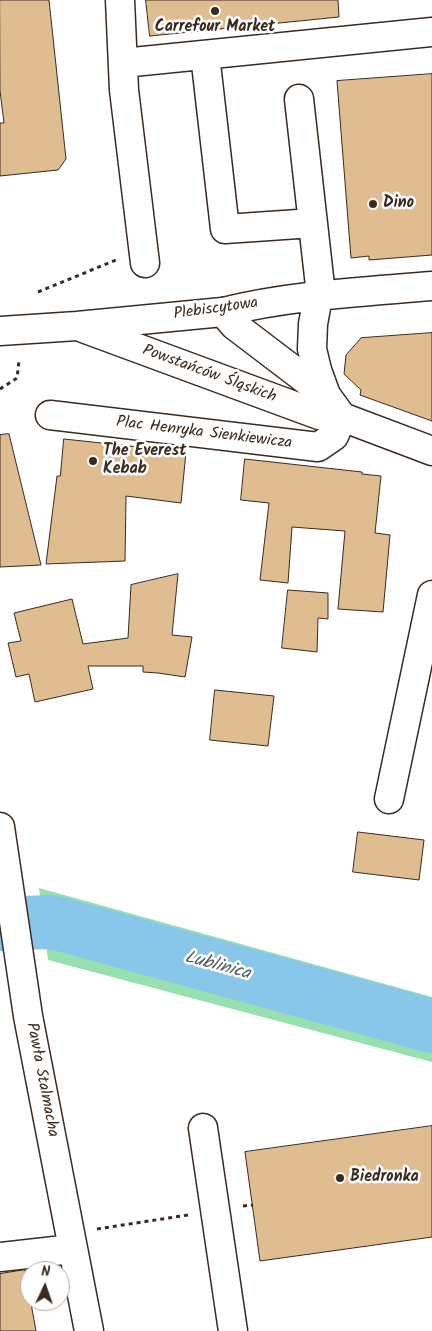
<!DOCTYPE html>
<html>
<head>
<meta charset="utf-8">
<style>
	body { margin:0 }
	#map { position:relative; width:432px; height:1331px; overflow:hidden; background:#fff; font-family:Kalam,sans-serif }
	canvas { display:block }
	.north { position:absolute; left:20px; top:1261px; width:50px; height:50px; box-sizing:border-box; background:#fff; border:1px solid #b1aaa5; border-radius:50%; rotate:3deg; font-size:14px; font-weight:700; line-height:20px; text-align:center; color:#3b2a1e }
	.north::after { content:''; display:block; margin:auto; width:18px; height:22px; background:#3b2a1e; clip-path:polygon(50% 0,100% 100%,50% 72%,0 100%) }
</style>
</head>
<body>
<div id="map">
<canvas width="432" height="1331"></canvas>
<div class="north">N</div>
</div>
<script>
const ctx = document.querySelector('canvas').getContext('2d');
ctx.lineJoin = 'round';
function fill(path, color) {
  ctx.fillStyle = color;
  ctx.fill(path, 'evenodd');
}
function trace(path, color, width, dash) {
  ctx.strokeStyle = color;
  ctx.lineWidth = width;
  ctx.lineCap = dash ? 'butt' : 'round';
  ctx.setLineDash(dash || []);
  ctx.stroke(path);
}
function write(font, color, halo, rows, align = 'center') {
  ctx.font = font + ' Kalam,sans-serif';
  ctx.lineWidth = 5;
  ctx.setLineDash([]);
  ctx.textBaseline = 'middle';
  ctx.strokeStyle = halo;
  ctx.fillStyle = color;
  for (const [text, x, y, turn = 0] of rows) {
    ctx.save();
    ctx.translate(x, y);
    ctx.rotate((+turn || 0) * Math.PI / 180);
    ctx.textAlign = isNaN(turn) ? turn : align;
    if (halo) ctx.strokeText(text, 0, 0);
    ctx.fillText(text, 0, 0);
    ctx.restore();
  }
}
const green = new Path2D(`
	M 39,888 L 432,997 L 432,1062 L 48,960 Z`);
const river = new Path2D(`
	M 0,924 L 48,922 L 60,924 L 432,1026`);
const building = new Path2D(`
	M 0,0 L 49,0 L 66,159 L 58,170 L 0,176 L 0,123 L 4,123 L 0,91 Z
	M 146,0 L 338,0 L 339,17 L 150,36 Z
	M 432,74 L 432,255 L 369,260 L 369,256 L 351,258 L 337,81 Z
	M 432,333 L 432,421 L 360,395 L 361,390 L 344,374 L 346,355 L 361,338 Z
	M 9,434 L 41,565 L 0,567 L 0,435 Z
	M 64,439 L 186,452 L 181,503 L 126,496 L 125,561 L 46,564 L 57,476 L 60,476 Z
	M 245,459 L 362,472 L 362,474 L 381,476 L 375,533 L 390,535 L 383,612 L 338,609 L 345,531 L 292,527 L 288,583 L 260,580 L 269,503 L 241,500 Z
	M 178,574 L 172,635 L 192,637 L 185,677 L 158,673 L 143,672 L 143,666 L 88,666 L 93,689 L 35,702 L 29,674 L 16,677 L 8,643 L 21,641 L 14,613 L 72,599 L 83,644 L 128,638 L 131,585 Z
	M 288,590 L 328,593 L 328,619 L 318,618 L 317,652 L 282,648 Z
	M 215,690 L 274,696 L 268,746 L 210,740 Z
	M 358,832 L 424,840 L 419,880 L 353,872 Z
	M 432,1126 L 432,1237 L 260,1261 L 245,1152 Z
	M 25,1270 L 36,1331 L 0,1331 L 0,1274 Z`);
const path = new Path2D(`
	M 38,292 L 116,260
	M 0,389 L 17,378 L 19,361
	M 243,1206 L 253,1205
	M 97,1229 L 188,1215`);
const minor = new Path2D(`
	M 120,0 L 124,90 L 145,263
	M 205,55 L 225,229 L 313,223
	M 123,63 L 432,32
	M 299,99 L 320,286 L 313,324 L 312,349 L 317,370 L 326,395
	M 223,312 C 292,295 362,292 432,286
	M 50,415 L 318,447 L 334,436 L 342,417
	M 389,799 L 432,595
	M 0,827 L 28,1016 L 89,1331
	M 203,1128 L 233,1331
	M 0,1257 L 72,1249`);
const major = new Path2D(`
	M 83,328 L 319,415 L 342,417 L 432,451
	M 0,331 L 77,326 L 223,312 L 234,325 L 326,395 L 342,417`);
const markers = [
	[215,11,5,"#3b2a1e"],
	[373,204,5,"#3b2a1e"],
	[93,461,5,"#3b2a1e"],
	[340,1178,5,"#3b2a1e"]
];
const poiNames = [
	["Carrefour Market",215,28,"center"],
	["Dino",383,204],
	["The Everest",103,452],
	["Kebab",103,470],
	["Biedronka",350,1178]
];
const streetNames = [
	["Plebiscytowa",216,310,-8],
	["Powstańców Śląskich",209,375,20],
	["Plac Henryka Sienkiewicza",204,434,7],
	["Pawła Stalmacha",41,1080,79]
];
const waterNames = [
	["Lublinica",217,967,15]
];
fill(green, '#98e0af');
trace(river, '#88c7e9', 54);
fill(building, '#e0bc91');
trace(building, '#3b2a1e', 1);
trace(minor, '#3b2a1e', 31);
trace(major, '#3b2a1e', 31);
trace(path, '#3b2a1e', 3, [4, 4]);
trace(minor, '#fff', 28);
trace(major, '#fff', 28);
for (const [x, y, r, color] of markers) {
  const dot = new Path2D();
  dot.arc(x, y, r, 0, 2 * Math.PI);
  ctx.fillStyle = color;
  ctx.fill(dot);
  trace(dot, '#fff', 2);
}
write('bold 16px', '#3b2a1e', '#fff', poiNames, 'left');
write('16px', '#3b2a1e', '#fff', streetNames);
write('italic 18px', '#52595b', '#fff', waterNames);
</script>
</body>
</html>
